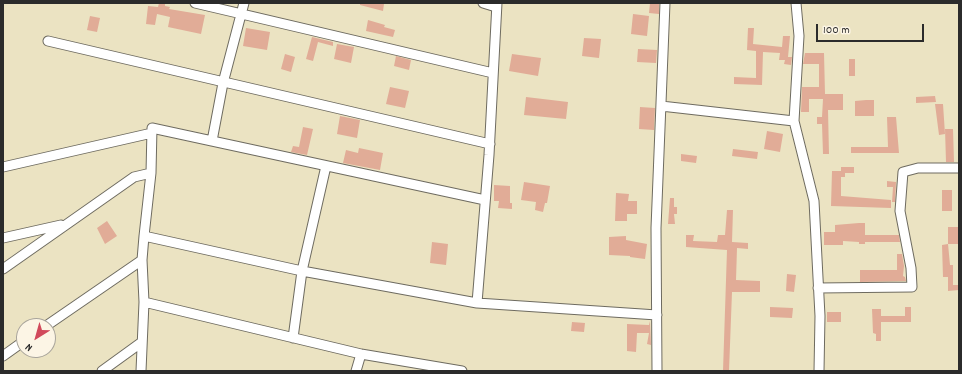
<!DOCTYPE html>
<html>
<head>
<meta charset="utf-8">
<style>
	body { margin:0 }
	#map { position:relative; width:962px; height:374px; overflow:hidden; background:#ebe3c2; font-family:Dekko,sans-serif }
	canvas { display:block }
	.frame { position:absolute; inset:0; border:4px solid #2b2b2b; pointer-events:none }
	.north { position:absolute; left:16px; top:318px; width:40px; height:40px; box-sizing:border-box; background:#fcf5e5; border:1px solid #a8a49b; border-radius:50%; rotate:217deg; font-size:11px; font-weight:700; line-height:16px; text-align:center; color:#2b2b2b }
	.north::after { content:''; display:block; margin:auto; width:14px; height:18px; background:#d1495b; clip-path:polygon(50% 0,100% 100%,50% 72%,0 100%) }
	.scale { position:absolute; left:816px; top:24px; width:108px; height:18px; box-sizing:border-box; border:2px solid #2b2b2b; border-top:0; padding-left:5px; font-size:12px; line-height:14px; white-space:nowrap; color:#2b2b2b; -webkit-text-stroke:3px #fcf5e5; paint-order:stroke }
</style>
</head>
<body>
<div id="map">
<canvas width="962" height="374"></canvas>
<div class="frame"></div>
<div class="north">N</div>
<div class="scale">100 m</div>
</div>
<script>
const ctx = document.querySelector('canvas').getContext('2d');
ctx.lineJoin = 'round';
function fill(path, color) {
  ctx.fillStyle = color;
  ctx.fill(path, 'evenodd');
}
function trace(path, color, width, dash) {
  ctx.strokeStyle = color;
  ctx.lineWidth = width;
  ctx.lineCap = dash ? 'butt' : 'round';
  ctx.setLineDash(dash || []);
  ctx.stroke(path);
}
const building = new Path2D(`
	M 159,3 L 165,3 L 165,6 L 170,7 L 169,9 L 205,15 L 201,34 L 168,27 L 170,17 L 157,14 L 155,25 L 146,24 L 148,6 L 158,7 Z
	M 360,3 L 381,3 L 384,4 L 383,11 L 360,5 Z
	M 650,3 L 659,4 L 659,14 L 649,13 Z
	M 633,14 L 649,16 L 647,36 L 631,34 Z
	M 90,16 L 100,18 L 97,32 L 87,30 Z
	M 368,20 L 385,25 L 384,27 L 395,30 L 393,37 L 366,31 Z
	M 246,28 L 270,32 L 267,50 L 243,46 Z
	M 748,28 L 754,28 L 753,44 L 782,47 L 783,36 L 790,36 L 788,57 L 792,57 L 791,65 L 784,64 L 785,60 L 779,60 L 780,53 L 763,52 L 762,85 L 734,84 L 734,77 L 756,78 L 756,51 L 747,50 Z
	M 312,37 L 333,42 L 333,46 L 318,42 L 313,61 L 306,59 Z
	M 584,38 L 601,39 L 599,58 L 582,56 Z
	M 337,44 L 354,47 L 351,63 L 334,59 Z
	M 638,49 L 657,50 L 656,63 L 637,62 Z
	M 805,53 L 824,53 L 825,94 L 843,94 L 843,110 L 828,110 L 829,154 L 823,154 L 822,124 L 817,124 L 817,117 L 822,117 L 823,99 L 809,99 L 809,112 L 801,112 L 802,87 L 819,87 L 819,64 L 803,64 Z
	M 285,54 L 295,57 L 291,72 L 281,69 Z
	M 512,54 L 541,58 L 538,76 L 509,71 Z
	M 396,56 L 411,60 L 409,70 L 394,66 Z
	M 849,59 L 855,59 L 855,76 L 849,76 Z
	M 390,87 L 409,91 L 405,108 L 386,104 Z
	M 935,96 L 936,102 L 916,103 L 916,97 Z
	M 526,97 L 568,102 L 566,119 L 524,115 Z
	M 866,100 L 874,100 L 874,116 L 855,116 L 855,101 Z
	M 935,104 L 943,104 L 945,134 L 939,135 Z
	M 640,107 L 655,108 L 654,130 L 639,129 Z
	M 340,116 L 360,120 L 357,138 L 337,134 Z
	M 887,117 L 896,117 L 899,153 L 851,153 L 851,147 L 888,147 Z
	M 303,127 L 313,129 L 307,155 L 291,152 L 293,146 L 299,147 Z
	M 945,129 L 953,129 L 954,162 L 946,162 Z
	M 767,131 L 783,134 L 780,152 L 764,149 Z
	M 359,148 L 383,153 L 380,170 L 343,163 L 346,150 L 358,153 Z
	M 733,149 L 758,152 L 757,159 L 732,156 Z
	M 681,154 L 697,156 L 696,163 L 681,161 Z
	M 841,167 L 854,167 L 854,173 L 845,173 L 845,177 L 841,177 L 841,196 L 891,200 L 891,208 L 831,206 L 832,171 L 841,171 Z
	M 887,181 L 896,182 L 895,202 L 892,202 L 893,187 L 887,187 Z
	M 524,182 L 550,186 L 547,203 L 545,203 L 543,212 L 535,210 L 536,202 L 521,200 Z
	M 494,185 L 510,186 L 510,203 L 512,203 L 512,209 L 498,208 L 499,201 L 494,201 Z
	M 942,190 L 952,190 L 952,211 L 942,211 Z
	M 616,193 L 629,194 L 628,201 L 637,201 L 637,214 L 627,214 L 627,221 L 615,221 Z
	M 670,198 L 674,198 L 674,207 L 677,207 L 677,214 L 674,214 L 675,224 L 668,224 Z
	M 727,210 L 733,210 L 732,242 L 748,243 L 748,249 L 737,248 L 736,280 L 760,281 L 760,292 L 732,292 L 729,371 L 723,371 L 727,250 L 686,247 L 686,235 L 694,235 L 693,241 L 717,242 L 718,235 L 725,235 Z
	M 107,221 L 117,236 L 105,244 L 97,228 Z
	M 859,223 L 865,223 L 865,235 L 899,235 L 900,242 L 865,242 L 865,244 L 859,244 L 859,242 L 843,241 L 843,245 L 824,245 L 824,232 L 835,232 L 835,225 Z
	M 948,227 L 959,227 L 959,244 L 948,244 Z
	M 626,236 L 626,240 L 647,244 L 645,259 L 630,257 L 630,256 L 609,255 L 609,237 Z
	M 432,242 L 448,244 L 446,265 L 430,263 Z
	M 948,244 L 950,265 L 953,265 L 953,285 L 959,285 L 959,290 L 948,291 L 948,277 L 943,277 L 942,245 Z
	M 897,254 L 902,254 L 904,266 L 903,276 L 905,277 L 906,281 L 860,282 L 860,270 L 897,270 Z
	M 787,274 L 796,275 L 794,292 L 786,291 Z
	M 770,307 L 793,308 L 792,318 L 770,317 Z
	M 905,307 L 911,307 L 911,322 L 881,322 L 881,341 L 876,341 L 876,334 L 873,333 L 872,309 L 881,309 L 881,316 L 905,316 Z
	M 827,312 L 841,312 L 841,322 L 827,322 Z
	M 650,321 L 651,345 L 647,344 L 649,333 L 637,333 L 636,352 L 627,351 L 627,324 L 649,325 Z
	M 572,322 L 585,323 L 584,332 L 571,331 Z`);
const minor = new Path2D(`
	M 195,3 L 493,73
	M 483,3 L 496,7
	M 796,3 L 799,36 L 794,121 L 814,201 L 820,316 L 819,371
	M 48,41 L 490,144
	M 661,106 L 794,121
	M 212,141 L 485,200
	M 3,167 L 152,133
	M 151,173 L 144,236 L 302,271 L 477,303 L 657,315
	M 3,238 L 61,225
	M 3,269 L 134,177 L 151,173 L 152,128 L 212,141 L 223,83 L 244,3
	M 818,288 L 912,287 L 911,268 L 900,211 L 903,172 L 918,168 L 959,168
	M 144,302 L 361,354 L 462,371
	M 477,303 L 489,155 L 497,3
	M 46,326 L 142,260
	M 293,338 L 302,271 L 326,166
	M 3,356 L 24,341
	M 102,371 L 142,342
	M 141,371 L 144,302 L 142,260 L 144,236
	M 356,371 L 361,354
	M 657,371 L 656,228 L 665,3`);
fill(building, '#e1ac97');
trace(minor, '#6e6b60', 11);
trace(minor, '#fff', 9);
</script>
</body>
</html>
